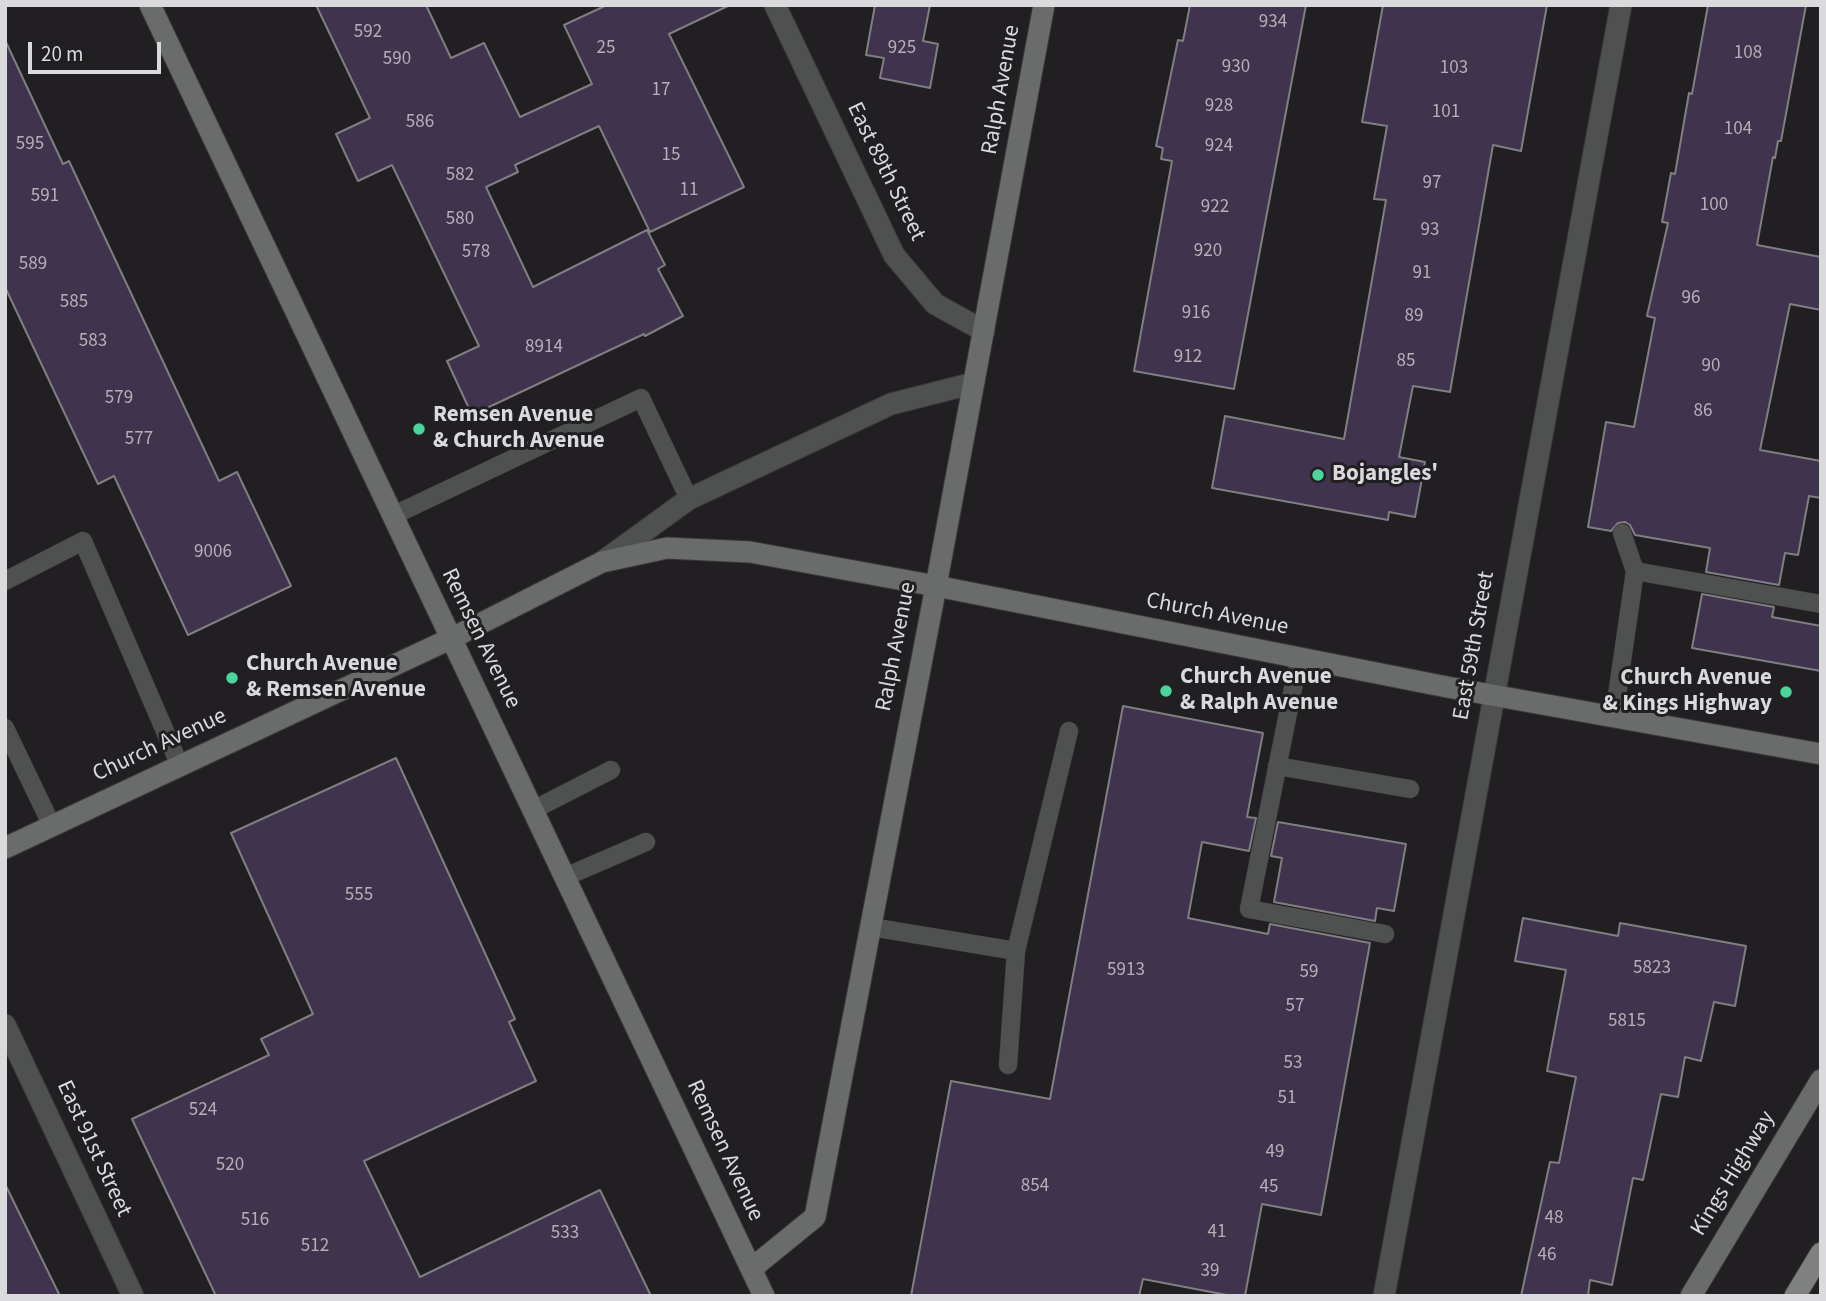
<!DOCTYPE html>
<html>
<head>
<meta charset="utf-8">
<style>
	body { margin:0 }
	#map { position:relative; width:1826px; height:1301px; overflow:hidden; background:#211f22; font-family:"Source Sans 3",sans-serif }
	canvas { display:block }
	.frame { position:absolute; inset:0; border:7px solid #dad9db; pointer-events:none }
	.scale { position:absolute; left:28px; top:42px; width:133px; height:32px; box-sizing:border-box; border:4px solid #dad9db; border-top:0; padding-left:9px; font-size:21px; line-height:24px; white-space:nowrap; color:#dad9db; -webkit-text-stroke:5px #211f22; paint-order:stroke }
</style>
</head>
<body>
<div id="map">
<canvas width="1826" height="1301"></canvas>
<div class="frame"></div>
<div class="scale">20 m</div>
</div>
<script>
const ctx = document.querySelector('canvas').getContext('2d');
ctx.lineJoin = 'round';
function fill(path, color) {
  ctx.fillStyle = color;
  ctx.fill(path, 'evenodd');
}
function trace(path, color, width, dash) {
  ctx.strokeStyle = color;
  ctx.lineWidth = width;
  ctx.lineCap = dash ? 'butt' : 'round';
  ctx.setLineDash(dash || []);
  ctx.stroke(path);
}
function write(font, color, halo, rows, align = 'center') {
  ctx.font = font + ' "Source Sans 3",sans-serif';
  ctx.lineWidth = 6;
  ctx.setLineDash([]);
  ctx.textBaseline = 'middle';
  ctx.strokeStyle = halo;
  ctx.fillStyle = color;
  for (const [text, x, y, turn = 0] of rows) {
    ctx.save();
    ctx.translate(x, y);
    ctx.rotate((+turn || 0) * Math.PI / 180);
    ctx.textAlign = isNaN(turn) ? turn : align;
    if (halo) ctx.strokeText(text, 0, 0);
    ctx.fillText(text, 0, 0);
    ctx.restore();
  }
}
const building = new Path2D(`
	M 316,5 L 426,5 L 451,58 L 484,43 L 520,117 L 592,84 L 564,25 L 607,5 L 730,5 L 669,34 L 744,187 L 650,232 L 599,126 L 515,165 L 518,172 L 486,187 L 533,287 L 647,230 L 665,265 L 658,269 L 683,316 L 645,336 L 644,334 L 472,415 L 447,361 L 479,346 L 392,165 L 358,181 L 336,134 L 370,118 Z
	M 875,5 L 930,5 L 923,41 L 938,44 L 930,88 L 880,78 L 884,58 L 866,55 Z
	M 1190,5 L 1306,5 L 1234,389 L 1134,371 L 1172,161 L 1161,159 L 1163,148 L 1156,146 L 1178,40 L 1183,41 Z
	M 1383,5 L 1547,5 L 1521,151 L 1493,145 L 1450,392 L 1413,386 L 1399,457 L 1425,462 L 1415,517 L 1389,512 L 1388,520 L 1212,488 L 1225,416 L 1344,439 L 1386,200 L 1374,199 L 1387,126 L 1362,122 Z
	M 1708,5 L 1806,5 L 1781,141 L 1778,141 L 1775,158 L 1773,157 L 1757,245 L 1821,257 L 1821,310 L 1790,304 L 1760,450 L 1821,461 L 1821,498 L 1809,496 L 1798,555 L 1785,553 L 1779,585 L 1706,572 L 1710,548 L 1635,535 L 1630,525 L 1625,522 L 1618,523 L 1611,531 L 1588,527 L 1606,422 L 1634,427 L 1655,318 L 1647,316 L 1668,223 L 1662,222 L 1671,173 L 1675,174 L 1689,93 L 1692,94 Z
	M 5,40 L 63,164 L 69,161 L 219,481 L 237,472 L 291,586 L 188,635 L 114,476 L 98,484 L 5,287 Z
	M 1702,594 L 1774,607 L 1772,617 L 1821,626 L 1821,671 L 1692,648 Z
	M 1123,706 L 1263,733 L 1247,817 L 1256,818 L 1249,851 L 1202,842 L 1188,918 L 1268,934 L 1270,924 L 1370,943 L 1321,1215 L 1262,1204 L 1245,1296 L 1232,1296 L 1143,1279 L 1139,1296 L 911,1296 L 951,1081 L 1050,1099 Z
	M 396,758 L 515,1019 L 509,1022 L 536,1081 L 364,1161 L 420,1277 L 600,1190 L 651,1296 L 216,1296 L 132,1119 L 269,1055 L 261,1039 L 313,1014 L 231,833 Z
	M 1278,822 L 1406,844 L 1394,911 L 1377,908 L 1375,921 L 1274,902 L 1282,858 L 1271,856 Z
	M 1523,918 L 1618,936 L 1620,923 L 1746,946 L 1735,1006 L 1714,1002 L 1701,1061 L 1685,1057 L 1678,1097 L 1661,1094 L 1643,1180 L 1633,1178 L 1612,1285 L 1590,1280 L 1588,1296 L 1521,1296 L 1550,1162 L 1559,1163 L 1576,1077 L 1547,1071 L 1566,970 L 1515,961 Z
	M 5,1184 L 60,1296 L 5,1296 Z`);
const lane = new Path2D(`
	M 392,516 L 641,398 L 689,499
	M 1622,533 L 1635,571
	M 5,581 L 83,541 L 180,766
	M 1299,658 L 1249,909 L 1385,934
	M 1614,716 L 1635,571 L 1821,604
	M 5,728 L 52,826
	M 1277,766 L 1410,789
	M 533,810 L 611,770
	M 565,877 L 646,842
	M 871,927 L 1016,951 L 1069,731
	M 1008,1065 L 1016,951`);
const street = new Path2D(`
	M 775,5 L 894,255 L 935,304 L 984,331
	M 602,562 L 689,499 L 891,404 L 974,383
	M 5,1025 L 133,1296
	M 1384,1296 L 1621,5`);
const secondary = new Path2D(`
	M 150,5 L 764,1296
	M 5,848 L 452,638 L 602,562 L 667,548 L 750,552 L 936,586 L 1447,687 L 1821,754
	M 751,1269 L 815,1217 L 936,586 L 1044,5
	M 1691,1296 L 1821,1080`);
const primary = new Path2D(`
	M 1795,1296 L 1821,1253`);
const markers = [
	[419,429,7,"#4bd49b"],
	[1318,475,7,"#4bd49b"],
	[232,678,7,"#4bd49b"],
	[1166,691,7,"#4bd49b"],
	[1786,692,7,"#4bd49b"]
];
const numberNames = [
	["934",1273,23],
	["592",368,33],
	["25",606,49],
	["925",902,49],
	["108",1748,54],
	["590",397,60],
	["930",1236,68],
	["103",1454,69],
	["17",661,91],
	["928",1219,107],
	["101",1446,113],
	["586",420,123],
	["104",1738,130],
	["595",30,145],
	["924",1219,147],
	["15",671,156],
	["582",460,176],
	["97",1432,184],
	["11",689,191],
	["591",45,197],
	["100",1714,206],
	["922",1215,208],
	["580",460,220],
	["93",1430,231],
	["920",1208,252],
	["578",476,253],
	["589",33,265],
	["91",1422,274],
	["96",1691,299],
	["585",74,303],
	["916",1196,314],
	["89",1414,317],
	["583",93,342],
	["8914",544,348],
	["912",1188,358],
	["85",1406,362],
	["90",1711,367],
	["579",119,399],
	["86",1703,412],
	["577",139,440],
	["9006",213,553],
	["555",359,896],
	["5823",1652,969],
	["5913",1126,971],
	["59",1309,973],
	["57",1295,1007],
	["5815",1627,1022],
	["53",1293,1064],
	["51",1287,1099],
	["524",203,1111],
	["49",1275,1153],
	["520",230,1166],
	["854",1035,1187],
	["45",1269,1188],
	["48",1554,1219],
	["516",255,1221],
	["41",1217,1233],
	["533",565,1234],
	["512",315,1247],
	["46",1547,1256],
	["39",1210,1272]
];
const streetNames = [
	["Ralph Avenue",1002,90,-80],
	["East 89th Street",885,172,64],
	["Church Avenue",1217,615,11],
	["Remsen Avenue",480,639,64],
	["East 59th Street",1475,646,-80],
	["Ralph Avenue",897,647,-79],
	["Church Avenue",160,746,-25],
	["East 91st Street",93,1149,65],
	["Remsen Avenue",724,1151,65],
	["Kings Highway",1734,1174,-59]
];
const poiNames = [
	["Remsen Avenue",433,416],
	["& Church Avenue",433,442],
	["Bojangles'",1332,475],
	["Church Avenue",246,665],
	["& Remsen Avenue",246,691],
	["Church Avenue",1180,678],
	["& Ralph Avenue",1180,704],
	["Church Avenue",1772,679,"right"],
	["& Kings Highway",1772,705,"right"]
];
fill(building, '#40334e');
trace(building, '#7f7e81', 2);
trace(lane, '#3b393c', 19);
trace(street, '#3b393c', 23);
trace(secondary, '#3b393c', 23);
trace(primary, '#3b393c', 23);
trace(lane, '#4f5150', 18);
trace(street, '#4f5150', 21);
trace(secondary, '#6a6c6b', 21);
trace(primary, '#7e817f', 21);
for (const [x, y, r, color] of markers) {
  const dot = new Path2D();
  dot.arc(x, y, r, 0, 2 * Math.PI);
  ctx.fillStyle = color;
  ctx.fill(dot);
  trace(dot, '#211f22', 2.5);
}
write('19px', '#b4b0b8', null, numberNames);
write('23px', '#dad9db', '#211f22', streetNames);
write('bold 23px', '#dad9db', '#211f22', poiNames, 'left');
</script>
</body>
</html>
